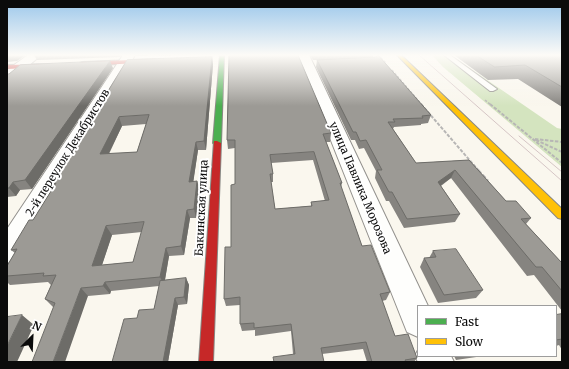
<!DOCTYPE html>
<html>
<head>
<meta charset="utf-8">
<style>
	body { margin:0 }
	#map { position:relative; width:569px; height:369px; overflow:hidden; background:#faf7ee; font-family:Merriweather,serif }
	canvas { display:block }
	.frame { position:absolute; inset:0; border:8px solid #0b0b0b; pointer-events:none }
	.legend { position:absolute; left:417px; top:305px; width:140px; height:52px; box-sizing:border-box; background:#fff; border:1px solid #9d9d9d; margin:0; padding:5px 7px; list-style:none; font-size:12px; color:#0b0b0b }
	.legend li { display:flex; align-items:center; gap:8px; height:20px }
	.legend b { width:20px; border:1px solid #9d9d9d }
	.north { position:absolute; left:12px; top:317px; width:40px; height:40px; -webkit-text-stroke:3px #fff; paint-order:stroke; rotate:24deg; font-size:11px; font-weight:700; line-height:16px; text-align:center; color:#0b0b0b }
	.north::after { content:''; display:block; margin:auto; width:14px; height:18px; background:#0b0b0b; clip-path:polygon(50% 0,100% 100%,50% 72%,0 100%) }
</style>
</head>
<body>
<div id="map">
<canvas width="569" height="369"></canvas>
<div class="frame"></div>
<ul class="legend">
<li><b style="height:5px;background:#4caf50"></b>Fast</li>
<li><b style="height:5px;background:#ffc107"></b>Slow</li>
</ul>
<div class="north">N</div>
</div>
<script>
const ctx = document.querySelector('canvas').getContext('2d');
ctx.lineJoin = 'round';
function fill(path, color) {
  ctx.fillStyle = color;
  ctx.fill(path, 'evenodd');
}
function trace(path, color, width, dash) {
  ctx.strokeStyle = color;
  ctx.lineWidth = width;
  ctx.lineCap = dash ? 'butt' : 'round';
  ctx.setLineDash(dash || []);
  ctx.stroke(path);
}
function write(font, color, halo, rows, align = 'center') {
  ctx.font = font + ' Merriweather,serif';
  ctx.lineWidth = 4;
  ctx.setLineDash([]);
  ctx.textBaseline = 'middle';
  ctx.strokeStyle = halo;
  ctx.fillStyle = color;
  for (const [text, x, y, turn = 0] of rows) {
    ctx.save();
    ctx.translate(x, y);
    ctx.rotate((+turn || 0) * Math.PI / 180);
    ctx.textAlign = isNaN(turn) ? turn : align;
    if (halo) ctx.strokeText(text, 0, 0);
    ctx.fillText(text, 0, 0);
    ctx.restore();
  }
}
const forest = new Path2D(`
	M 436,55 L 451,55 L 557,128 L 562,129 L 562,167 L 443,67 L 433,56 Z`);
const pathFar2 = new Path2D(`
	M 378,55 L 386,63
	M 392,70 L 422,105
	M 485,100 L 491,105`);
const pathFar1 = new Path2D(`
	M 421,104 L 479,171
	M 490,104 L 562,163
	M 535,139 L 562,142
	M 536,140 L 562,152`);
const path = new Path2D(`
	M 478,170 L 488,181`);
const lane = new Path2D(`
	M 444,55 L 450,55 L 497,89 L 493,91 L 490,91 Z`);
const street = new Path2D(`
	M 28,55 L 41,55 L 12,80 L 7,81 L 7,70 Z
	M 123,55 L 135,55 L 17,260 L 7,263 L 7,229 Z
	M 297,55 L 309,55 L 428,306 L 418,306 L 418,337 L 407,332 Z
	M 418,350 L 418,356 L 451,356 L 454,362 L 418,362 L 415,356 Z`);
const fast = new Path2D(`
	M 220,55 L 224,55 L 221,143 L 217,145 L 213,143 Z`);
const slow = new Path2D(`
	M 397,55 L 401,55 L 562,209 L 562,219 L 558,218 Z`);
const jam = new Path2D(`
	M 155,59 L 157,60 L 157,62 L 82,66 L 79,64 L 82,62 Z
	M 49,64 L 50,65 L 47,67 L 7,69 L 7,65 Z
	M 214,141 L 217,141 L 221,143 L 213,362 L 199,362 Z`);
const tram = new Path2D(`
	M 419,55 L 562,181
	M 519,136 L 562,172`);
const wall = new Path2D(`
	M 34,55 L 122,55 L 120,57 L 37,60 Z
	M 135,55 L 180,55 L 136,56 Z
	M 310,55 L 373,55 L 373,57 L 431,115 L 428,123 L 421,124 L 421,125 L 394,127 L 393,129 L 416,163 L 469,160 L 506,201 L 531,218 L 526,224 L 562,263 L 562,311 L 534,275 L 527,276 L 451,178 L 441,186 L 460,214 L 455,222 L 404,228 L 389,201 L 386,201 L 375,178 L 376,171 L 364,148 L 359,149 L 355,140 L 351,140 L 316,67 L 317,60 L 325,60 L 313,60 Z
	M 454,55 L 562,55 L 562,107 L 518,79 L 488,80 Z
	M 212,57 L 213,64 L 206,150 L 198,150 L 193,182 L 197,181 L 200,190 L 196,218 L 190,218 L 184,255 L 169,256 L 165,280 L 186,278 L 189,285 L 187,304 L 178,305 L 168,362 L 112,362 L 137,318 L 154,309 L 159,286 L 111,291 L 110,294 L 88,296 L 53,307 L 45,299 L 51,285 L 48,282 L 10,285 L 7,282 L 7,266 L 15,253 L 11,250 L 33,220 L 54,187 L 51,184 L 127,60 ZM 146,124 L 137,152 L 109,154 L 122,126 ZM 142,232 L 133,262 L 102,265 L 112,235 Z
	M 113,68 L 32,189 L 20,190 L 16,196 L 7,197 L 7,74 Z
	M 331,133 L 330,142 L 326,142 L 342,183 L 341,187 L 362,246 L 390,292 L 386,300 L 382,301 L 395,336 L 417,358 L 414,362 L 367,362 L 363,349 L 322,354 L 293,354 L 291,331 L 255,336 L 255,330 L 242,331 L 240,324 L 240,305 L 226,306 L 224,299 L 231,247 L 235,184 L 235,148 L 228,149 L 227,140 ZM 313,160 L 325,201 L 311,202 L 311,206 L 275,209 L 271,182 L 273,182 L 273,174 L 271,163 Z
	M 433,251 L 483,290 L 476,298 L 438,303 L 420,267 L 424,258 L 429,258 Z
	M 562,314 L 562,350 L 559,345 L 556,346 L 556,315 Z
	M 454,356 L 483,356 L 456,360 Z`);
const shadedWall = new Path2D(`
	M 7,55 L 26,55 L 17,61 L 7,62 Z
	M 212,57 L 213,64 L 206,150 L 204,141 Z
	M 110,61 L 113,68 L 32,189 L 25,180 Z
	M 119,117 L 122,126 L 104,163 L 100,154 Z
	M 196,142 L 198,150 L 192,191 L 189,182 Z
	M 455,170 L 451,178 L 434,190 L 438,182 Z
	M 197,181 L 200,190 L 196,218 L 194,209 Z
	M 13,182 L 20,190 L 16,196 L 9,188 Z
	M 187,210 L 190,218 L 184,255 L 181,246 Z
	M 106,226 L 112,235 L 99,274 L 92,266 Z
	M 166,248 L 169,256 L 164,285 L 160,277 Z
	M 186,278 L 189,285 L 187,304 L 184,297 Z
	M 105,282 L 111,291 L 110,294 L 103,286 Z
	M 81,288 L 88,296 L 65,362 L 53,362 Z
	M 175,298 L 178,305 L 168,362 L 163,362 Z
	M 22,315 L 34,325 L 17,362 L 7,362 L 7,346 Z`);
const building = new Path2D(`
	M 265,55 L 298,55 L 331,133 L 323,134 L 342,183 L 340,183 L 362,246 L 371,245 L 390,292 L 380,294 L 395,336 L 408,334 L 417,358 L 405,360 L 406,362 L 372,362 L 366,342 L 321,348 L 324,362 L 274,362 L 273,357 L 295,354 L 291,324 L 254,328 L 254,323 L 240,324 L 240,297 L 224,299 L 225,247 L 231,247 L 231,185 L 235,184 L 235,140 L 227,140 L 229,56 ZM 314,152 L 329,200 L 311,202 L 312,206 L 275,209 L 270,174 L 273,174 L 270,155 Z
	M 378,55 L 431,115 L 422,116 L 423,118 L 393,119 L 395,122 L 388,122 L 416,163 L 469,160 L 506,201 L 516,201 L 531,218 L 521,219 L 562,263 L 562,291 L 542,267 L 536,267 L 455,170 L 438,182 L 460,214 L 407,219 L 392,192 L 389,192 L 377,170 L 382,170 L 366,140 L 360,141 L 356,132 L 353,132 L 317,60 L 375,57 Z
	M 476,55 L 562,55 L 562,71 L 561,71 L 562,72 L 562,87 L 525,65 L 495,67 Z
	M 212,57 L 204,141 L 196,142 L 189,182 L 197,181 L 194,209 L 187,210 L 181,246 L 166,248 L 160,277 L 105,282 L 103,286 L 81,288 L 53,362 L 32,362 L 55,303 L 45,299 L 56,275 L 43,276 L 44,273 L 7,276 L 7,266 L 17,249 L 11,250 L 29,220 L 33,220 L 56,183 L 51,184 L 127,60 ZM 149,115 L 137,152 L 100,154 L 119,117 ZM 144,222 L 133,262 L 92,266 L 106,226 Z
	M 110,61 L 25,180 L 13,182 L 9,188 L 7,188 L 7,74 L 9,74 L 20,65 Z
	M 456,249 L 483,290 L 444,295 L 424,258 L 436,257 L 433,251 Z
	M 186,278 L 184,297 L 175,298 L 163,362 L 112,362 L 124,319 L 137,318 L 139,310 L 154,309 L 160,281 Z
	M 562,314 L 562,339 L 556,340 L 556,315 Z
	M 22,315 L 7,346 L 7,317 Z`);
const streetNames = [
	["2-й переулок Декабристов",68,153,-58],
	["улица Павлика Морозова",360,188,67],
	["Бакинская улица",202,208,-87]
];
fill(forest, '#d4e4bf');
trace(lane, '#93918d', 2);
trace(street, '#93918d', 2);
trace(fast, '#898884', 2);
trace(slow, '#898884', 2);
trace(jam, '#898884', 2);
trace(pathFar2, '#b7b6b5', 1.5, [2.5, 1.5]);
trace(pathFar1, '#b7b6b5', 2, [3.5, 1.5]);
trace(path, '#b7b6b5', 2.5, [4.5, 2]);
fill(lane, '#fefefc');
fill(street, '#fefefc');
fill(fast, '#4caf50');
fill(slow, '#ffc107');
fill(jam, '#c62828');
trace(tram, '#d5c5c5', 1);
fill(wall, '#868480');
fill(shadedWall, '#6d6c68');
fill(building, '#9c9a95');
trace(building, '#6d6c68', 1);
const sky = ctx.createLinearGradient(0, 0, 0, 106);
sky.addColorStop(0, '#9bc7eb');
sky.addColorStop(0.52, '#fdfbf7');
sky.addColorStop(1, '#fdfbf700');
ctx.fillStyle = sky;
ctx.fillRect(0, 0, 569, 106);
write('11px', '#0b0b0b', '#fff', streetNames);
</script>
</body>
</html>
